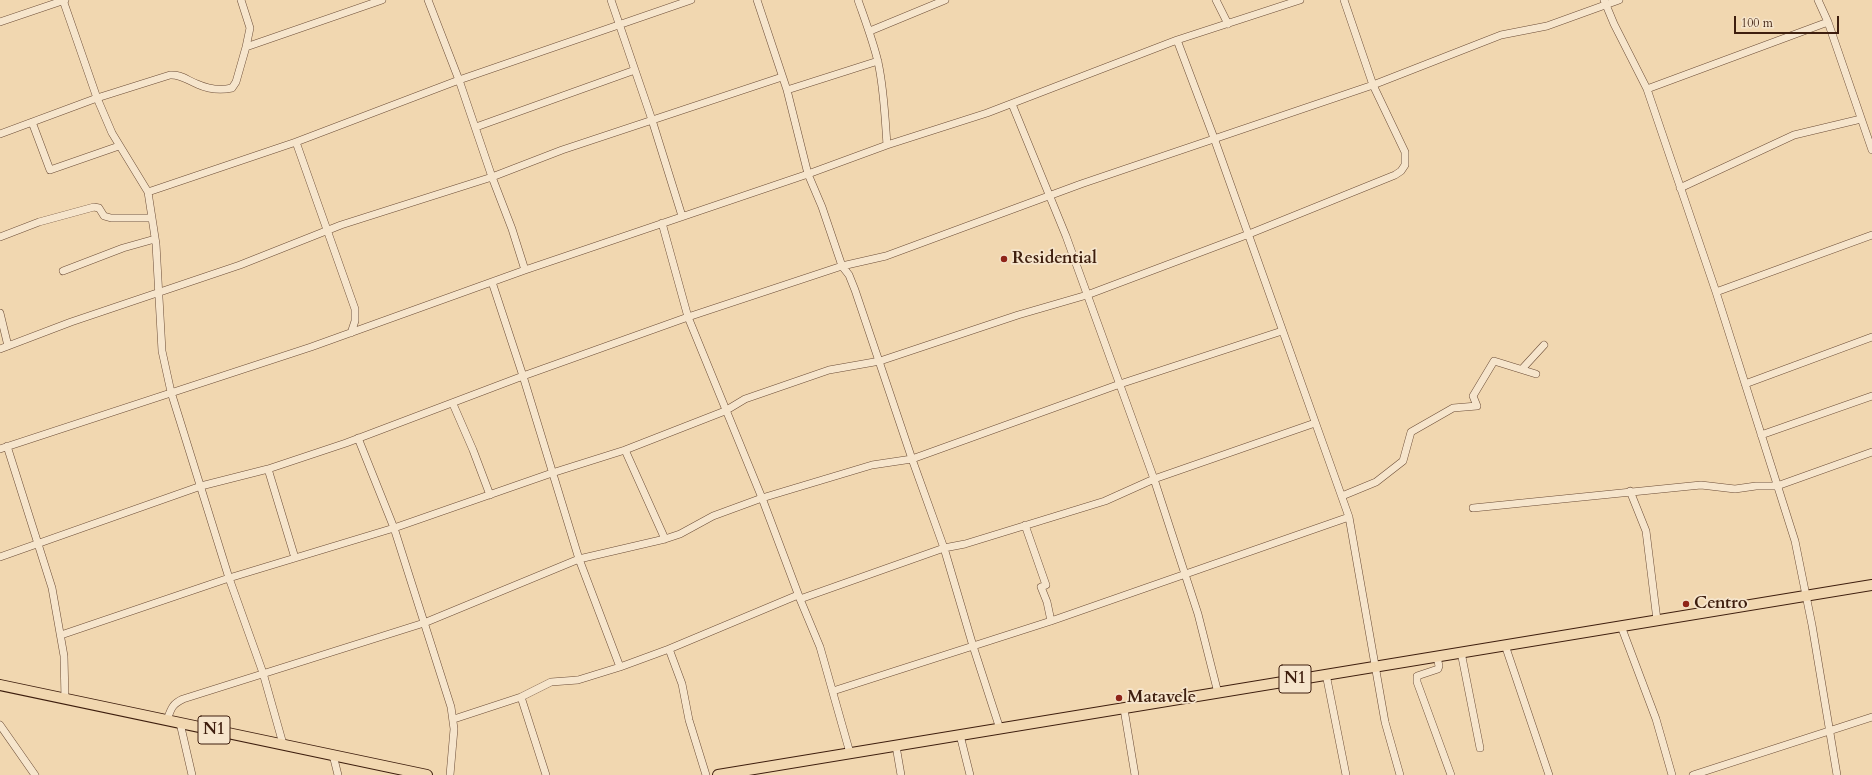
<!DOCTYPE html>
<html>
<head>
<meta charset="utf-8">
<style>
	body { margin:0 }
	#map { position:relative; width:1872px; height:775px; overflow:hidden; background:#f1d7b0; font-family:Cardo,serif }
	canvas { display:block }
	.scale { position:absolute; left:1734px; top:16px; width:105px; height:18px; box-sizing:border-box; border:2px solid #3e1e0e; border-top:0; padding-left:5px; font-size:12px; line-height:14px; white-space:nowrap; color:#3e1e0e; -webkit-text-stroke:3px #f6e5cc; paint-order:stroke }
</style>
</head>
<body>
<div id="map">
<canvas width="1872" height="775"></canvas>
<div class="scale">100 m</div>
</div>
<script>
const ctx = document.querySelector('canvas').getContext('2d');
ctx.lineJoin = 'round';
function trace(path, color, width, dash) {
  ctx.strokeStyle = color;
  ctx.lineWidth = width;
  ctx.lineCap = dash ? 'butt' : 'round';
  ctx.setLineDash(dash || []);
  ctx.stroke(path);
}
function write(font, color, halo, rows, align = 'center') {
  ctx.font = font + ' Cardo,serif';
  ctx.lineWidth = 3.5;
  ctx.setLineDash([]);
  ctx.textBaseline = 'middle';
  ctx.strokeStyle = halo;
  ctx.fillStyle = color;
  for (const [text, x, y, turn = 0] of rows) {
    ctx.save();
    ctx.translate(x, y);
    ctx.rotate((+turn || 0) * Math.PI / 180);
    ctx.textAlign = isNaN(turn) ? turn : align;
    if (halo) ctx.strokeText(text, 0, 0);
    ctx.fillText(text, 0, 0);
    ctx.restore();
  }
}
const minor = new Path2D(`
	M 63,0 L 97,98 L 112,133 L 148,192 L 156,244 L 162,351 L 171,392 L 229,578 L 263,673 L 283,744
	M 241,0 L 250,28 L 246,47
	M 428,0 L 459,80 L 492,177 L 512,229 L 525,270
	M 611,0 L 652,120 L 682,216
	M 757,0 L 787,90 L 808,174 L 822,207 L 842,266 L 849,275 L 855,290 L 912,459 L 944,548 L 973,646 L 1000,729
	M 858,0 C 865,20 873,41 878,62 C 884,89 885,117 887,145
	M 1216,0 L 1228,24
	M 1604,0 L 1614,24 L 1647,89 L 1716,292 L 1795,541 L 1812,625 L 1837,775
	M 1818,0 L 1828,22 L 1872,150
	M 0,22 L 65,0
	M 870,31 L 945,0
	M 1177,40 L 1214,138 L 1349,517 L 1385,722 L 1400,775
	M 1647,89 L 1828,22
	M 787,90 L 878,61
	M 1012,104 L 1066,236 L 1154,479 L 1198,614 L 1218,693
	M 32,122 L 50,170 L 119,146
	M 476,127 L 635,70
	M 0,134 L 97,98 L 170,75 C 180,74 187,80 197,84 C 208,89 219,91 232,88 L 236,82 L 246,47 L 382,0
	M 296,142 L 355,309 L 355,321 L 351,333
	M 1680,188 L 1794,135 L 1861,119
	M 148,192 L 296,142 L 459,80 L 691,0
	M 662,223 L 688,317 L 762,498 L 800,599 L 820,647 L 850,753
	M 0,237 L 39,222 L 94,207 L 99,208 L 104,216 L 111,218 L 152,218
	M 63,271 L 123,248 L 155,239
	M 492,282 L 523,376 L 579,559 L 620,667
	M 1716,292 L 1872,235
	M 0,313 L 8,346
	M 0,349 L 71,322 L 240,265 L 341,225 L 492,177 L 562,150 L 782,77
	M 1522,369 L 1544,345
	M 1745,384 L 1872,337
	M 453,404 L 473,450 L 490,495
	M 1761,435 L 1872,396
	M 358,438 L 394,528 L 451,707 L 454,729 L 450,775
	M 7,446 L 52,588 L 64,656 L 65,699
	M 0,449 L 311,347 L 525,270 L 808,174 L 887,145 L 987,113 L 1177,40 L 1300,0
	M 625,450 L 665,539
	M 268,469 L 295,558
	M 1630,491 L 1646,531 L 1657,620
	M 1342,496 L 1376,482 L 1403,461 L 1411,432 L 1453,408 L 1477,406 L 1473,396 L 1494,361 L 1536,374
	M 1473,508 L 1701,485 L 1735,489 L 1756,486 L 1777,486 L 1872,452
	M 1025,525 L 1046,585 L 1041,587 L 1047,602 L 1051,621
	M 0,557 L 201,486 L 268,469 L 346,443 L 523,376 L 688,317 L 842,266 L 886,256 L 1081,184 L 1373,85 L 1501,35 L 1547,26 L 1619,0
	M 800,599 L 944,548 L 965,544 L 1105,501 L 1154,479 L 1315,423
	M 1621,626 L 1656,719 L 1672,775
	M 61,635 L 229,578 L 394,528 L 552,473 L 625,450 L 725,411 L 745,399 L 829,370 L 880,361 L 1018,315 L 1087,295 L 1249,234 L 1395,175 L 1401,171 L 1405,165 L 1405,152 L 1373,85 L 1344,0
	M 1505,645 L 1549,775
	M 669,649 L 682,684 L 689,720 L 706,775
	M 1461,652 L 1480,748
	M 1437,657 L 1439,666 L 1438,669 L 1417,676 L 1417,682 L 1451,775
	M 1326,674 L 1346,775
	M 833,691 L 1051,621 L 1349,517
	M 521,697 L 546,775
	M 1124,709 L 1135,775
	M 454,719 L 521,697 L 551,682 L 578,680 L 620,667 L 669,649 L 798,595
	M 167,720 C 171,709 172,704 183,699 L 424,623 L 579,559 L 665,539 L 680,534 L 713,516 L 762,498 L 872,465 L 912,459 L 1120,384 L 1282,331
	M 180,723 L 192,775
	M 0,725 L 35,775
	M 960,735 L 970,775
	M 896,746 L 901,775
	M 333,755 L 338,775
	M 1693,775 L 1872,717`);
const highway = new Path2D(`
	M 0,685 L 427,775
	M 718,775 L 1872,585`);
const markers = [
	[1004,259,4,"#8f2418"],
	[1686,604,4,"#8f2418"],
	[1119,698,4,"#8f2418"]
];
const shields = [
	[1295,679,32],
	[214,730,32]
];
const shieldNames = [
	["N1",1295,679],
	["N1",214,730]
];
const poiNames = [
	["Residential",1012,259],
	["Centro",1694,604],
	["Matavele",1127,698]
];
trace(minor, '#6b4c36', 8);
trace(highway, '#3e1e0e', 12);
trace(minor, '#f6e5cc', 7);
trace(highway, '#f1d7b0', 10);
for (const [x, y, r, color] of markers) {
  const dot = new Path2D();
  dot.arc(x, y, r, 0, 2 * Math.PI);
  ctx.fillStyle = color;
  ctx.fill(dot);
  trace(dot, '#f6e5cc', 1.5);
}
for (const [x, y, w] of shields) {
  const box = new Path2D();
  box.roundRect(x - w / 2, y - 14, w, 28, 3);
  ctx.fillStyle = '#f6e5cc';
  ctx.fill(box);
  trace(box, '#3e1e0e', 1);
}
write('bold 16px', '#3e1e0e', null, shieldNames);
write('bold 17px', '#3e1e0e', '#f6e5cc', poiNames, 'left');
</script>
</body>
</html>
